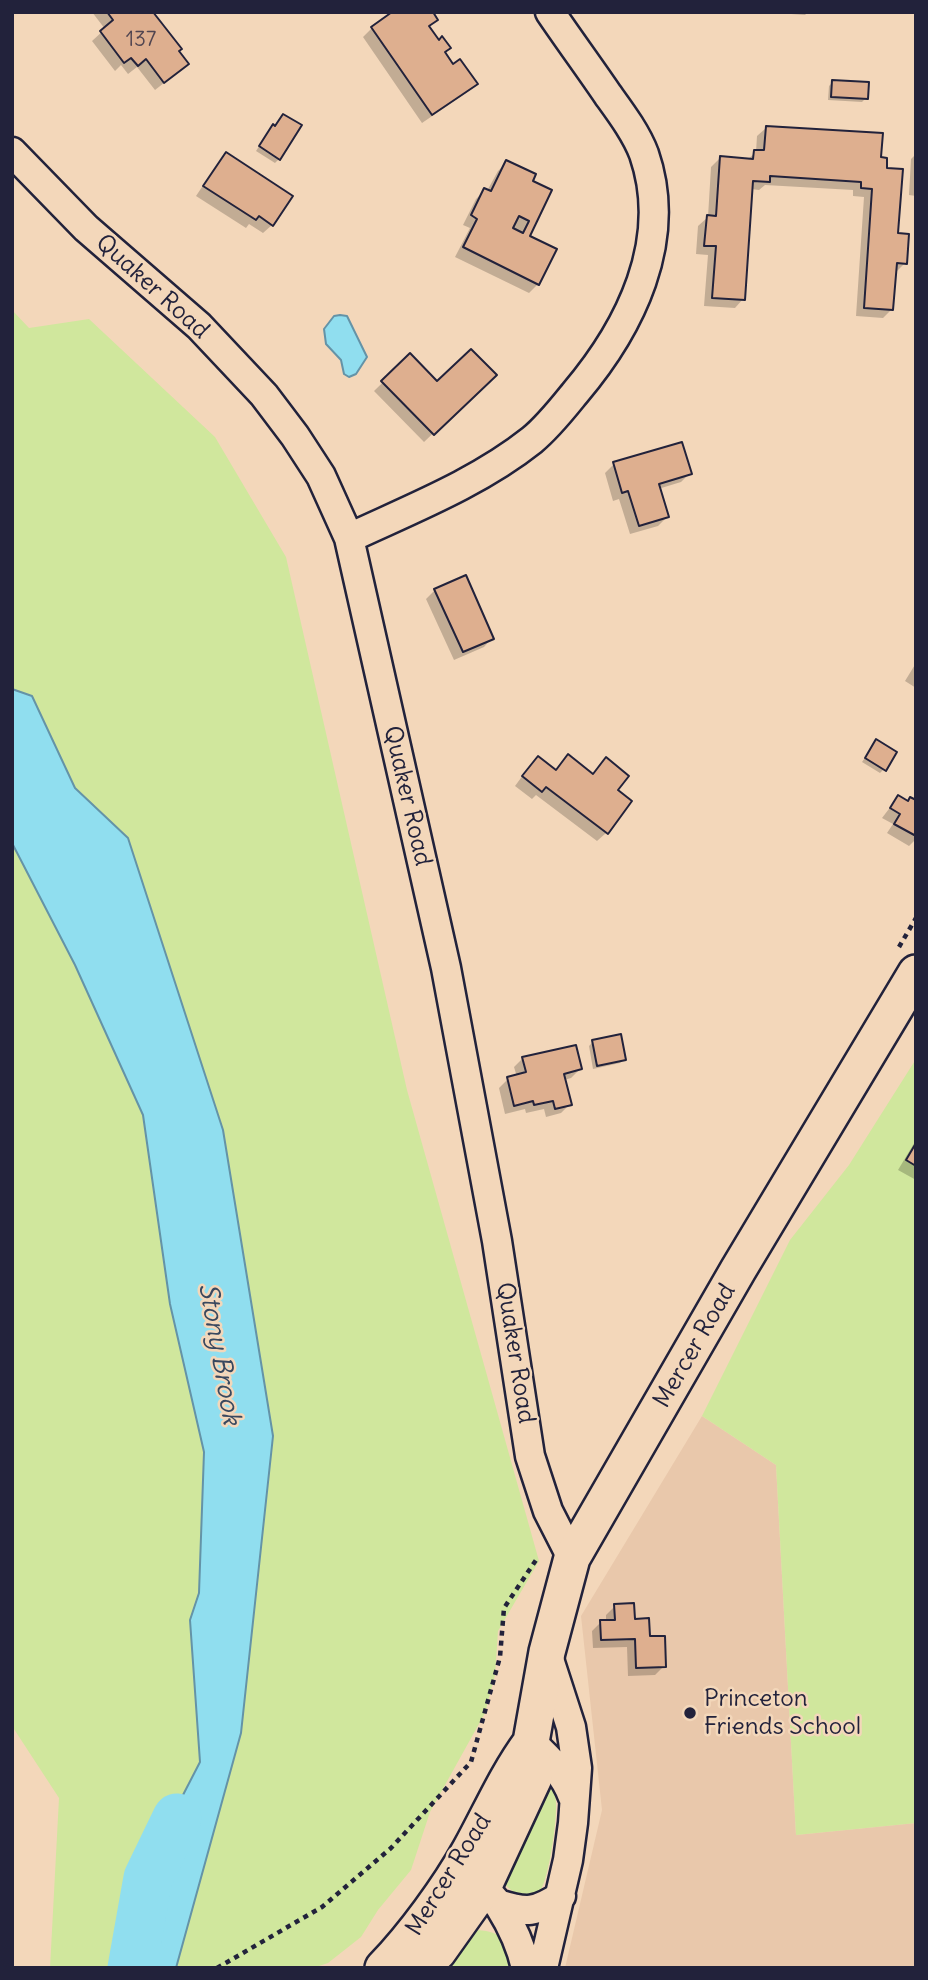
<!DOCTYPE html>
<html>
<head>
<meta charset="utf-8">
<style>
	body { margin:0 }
	#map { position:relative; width:928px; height:1980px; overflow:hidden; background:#f3d7ba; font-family:Delius,sans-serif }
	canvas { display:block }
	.frame { position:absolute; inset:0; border:14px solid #22223b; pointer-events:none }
</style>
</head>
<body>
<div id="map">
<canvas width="928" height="1980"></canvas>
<div class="frame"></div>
</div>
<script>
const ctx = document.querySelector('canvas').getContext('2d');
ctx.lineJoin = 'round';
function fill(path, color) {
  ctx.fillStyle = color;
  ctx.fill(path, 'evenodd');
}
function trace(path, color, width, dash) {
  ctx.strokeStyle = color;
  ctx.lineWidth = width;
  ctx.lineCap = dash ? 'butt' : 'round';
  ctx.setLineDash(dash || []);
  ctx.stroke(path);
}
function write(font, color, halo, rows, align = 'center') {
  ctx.font = font + ' Delius,sans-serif';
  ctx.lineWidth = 5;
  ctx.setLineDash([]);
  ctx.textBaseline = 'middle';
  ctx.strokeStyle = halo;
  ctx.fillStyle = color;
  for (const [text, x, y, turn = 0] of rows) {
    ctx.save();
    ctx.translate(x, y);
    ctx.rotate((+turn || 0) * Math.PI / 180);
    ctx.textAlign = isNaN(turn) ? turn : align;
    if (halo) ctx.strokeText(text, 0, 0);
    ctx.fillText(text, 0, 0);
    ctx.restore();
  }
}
const built = new Path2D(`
	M 702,1416 L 776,1465 L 796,1835 L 916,1823 L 916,1968 L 565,1968 L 602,1810 L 581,1616 Z`);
const green = new Path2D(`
	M 12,310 L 29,328 L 89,319 L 215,437 L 286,557 L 407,1090 L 539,1561 L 498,1631 L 495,1675 L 485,1713 L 430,1812 L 411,1870 L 378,1910 L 361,1937 L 328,1963 L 313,1968 L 176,1968 L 241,1733 L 253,1615 L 223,1130 L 128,838 L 75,788 L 32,696 L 12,689 Z
	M 12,843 L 75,965 L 143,1115 L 170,1304 L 204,1452 L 199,1593 L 190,1621 L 200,1762 L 151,1857 L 132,1968 L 50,1968 L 59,1798 L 12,1726 Z
	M 916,1059 L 916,1823 L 796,1835 L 776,1465 L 702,1416 L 790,1240 L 849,1165 Z
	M 540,1779 L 552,1783 C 554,1790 556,1797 556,1804 C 557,1820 549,1879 540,1891 C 529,1905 511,1892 503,1882 Z
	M 477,1930 C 505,1932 506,1941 509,1968 L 433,1968 Z`);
const water = new Path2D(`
	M 340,315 L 347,316 L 367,357 L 356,374 L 349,377 L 344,374 L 341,360 L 326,344 L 324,329 L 334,316 Z
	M 12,689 L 32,696 L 75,788 L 128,838 L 223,1130 L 273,1436 L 241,1733 L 176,1968 L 132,1968 L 151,1857 L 200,1762 L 190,1620 L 199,1593 L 204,1452 L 170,1304 L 143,1115 L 75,965 L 12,843 Z`);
const shadow = new Path2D(`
	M 92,12 L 151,12 L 177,51 L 178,72 L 155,90 L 137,67 L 128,74 L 121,65 L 115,71 L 92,41 L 105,29 Z
	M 791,12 L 808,12 L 805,15 L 791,14 Z
	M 436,20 L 428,27 L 443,52 L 453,66 L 475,84 L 466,93 L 422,123 L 363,37 L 372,28 Z
	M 833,82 L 866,98 L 862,102 L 828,100 L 829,86 Z
	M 766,128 L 880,159 L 905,263 L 896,272 L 892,309 L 883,318 L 856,316 L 864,197 L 853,196 L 853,190 L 765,185 L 759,190 L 751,189 L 743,299 L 735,308 L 704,306 L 708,255 L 696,254 L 698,226 L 708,217 L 711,167 L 720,158 L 747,160 L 756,152 L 757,136 Z
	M 269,131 L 279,159 L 275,163 L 256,151 Z
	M 226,154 L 272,225 L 263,233 L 249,224 L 246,228 L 196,196 L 218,163 Z
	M 916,154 L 916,196 L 909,195 L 911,159 Z
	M 507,162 L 531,182 L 550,191 L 528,237 L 538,284 L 529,293 L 455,257 L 470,228 L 463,225 L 476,199 L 485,190 L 487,191 L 498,171 Z
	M 410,356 L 437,384 L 494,375 L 424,442 L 374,391 Z
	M 614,464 L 690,473 L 681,482 L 658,489 L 667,517 L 658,526 L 630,534 L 619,499 L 613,501 L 605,473 Z
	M 435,590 L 492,638 L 484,647 L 454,660 L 426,599 Z
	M 916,663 L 916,688 L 905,681 Z
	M 876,742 L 884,769 L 880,773 L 862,762 Z
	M 568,757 L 615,791 L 606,833 L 597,841 L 536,795 L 532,799 L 515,786 L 529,767 L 555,771 Z
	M 898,797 L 907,802 L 916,802 L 916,839 L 909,846 L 887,833 L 893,824 L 882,818 Z
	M 593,1042 L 624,1059 L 620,1063 L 593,1069 L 589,1046 Z
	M 523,1058 L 580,1069 L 571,1078 L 564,1080 L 570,1104 L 561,1113 L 546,1117 L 544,1109 L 526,1113 L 525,1109 L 505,1114 L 499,1088 L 508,1079 L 517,1077 L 514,1067 Z
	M 916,1140 L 916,1180 L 898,1170 Z
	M 615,1606 L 633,1621 L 648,1638 L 664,1666 L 655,1675 L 628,1676 L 627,1647 L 593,1648 L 592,1631 L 601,1622 L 606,1622 L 606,1615 Z`);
const river = new Path2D(`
	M 132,1968 L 148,1878 L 177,1818`);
const building = new Path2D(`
	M 107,12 L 153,12 L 182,49 L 179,51 L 189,64 L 164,83 L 146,59 L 138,66 L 131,58 L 124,63 L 100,31 L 113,20 Z
	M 392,12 L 433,12 L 438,20 L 429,26 L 439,40 L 442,36 L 451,48 L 445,52 L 453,64 L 460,59 L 478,84 L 432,115 L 371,27 Z
	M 832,80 L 869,82 L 868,99 L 831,97 Z
	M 283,114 L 302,125 L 280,160 L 259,146 L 273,124 L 275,126 Z
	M 766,126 L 883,133 L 881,157 L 887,158 L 887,168 L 903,169 L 898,233 L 909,234 L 907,264 L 897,263 L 893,310 L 864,308 L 872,189 L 861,188 L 861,182 L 770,176 L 770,182 L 753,181 L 745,300 L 712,298 L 716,246 L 704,246 L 707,215 L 716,216 L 720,156 L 753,159 L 754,150 L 764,150 Z
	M 226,152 L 293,196 L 273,226 L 259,216 L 256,220 L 203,186 Z
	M 506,160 L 536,174 L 533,181 L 552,190 L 530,236 L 557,249 L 539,285 L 463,247 L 477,219 L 471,215 L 484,188 L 491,191 ZM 519,216 L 529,221 L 523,233 L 513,228 Z
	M 471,349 L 497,375 L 434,435 L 381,381 L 410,353 L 437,381 Z
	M 682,442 L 692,474 L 659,484 L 669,517 L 639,526 L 628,491 L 622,493 L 613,462 Z
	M 466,575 L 494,639 L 463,652 L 434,589 Z
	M 876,739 L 897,752 L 886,771 L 865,758 Z
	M 568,754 L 593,774 L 606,757 L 629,776 L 618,790 L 632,801 L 608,834 L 546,787 L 542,792 L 522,776 L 538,756 L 556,770 Z
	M 898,795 L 908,801 L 910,797 L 916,800 L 916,836 L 894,824 L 900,814 L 890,808 Z
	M 621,1034 L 626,1060 L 597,1066 L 592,1040 Z
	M 576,1045 L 582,1069 L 564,1074 L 572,1105 L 555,1109 L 553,1101 L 534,1105 L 533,1101 L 514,1106 L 507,1077 L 526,1072 L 522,1057 Z
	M 916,1143 L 916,1166 L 906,1160 Z
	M 634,1603 L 635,1619 L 649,1618 L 650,1636 L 665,1636 L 666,1667 L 636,1668 L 635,1639 L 601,1640 L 600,1620 L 615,1620 L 614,1604 Z`);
const path = new Path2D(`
	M 899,947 L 916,918
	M 217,1968 L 322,1907 L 391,1848 L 471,1762 L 500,1657 L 504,1608 L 538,1557`);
const minor = new Path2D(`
	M 12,152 L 86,228 L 199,326 L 264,395 L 295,436 L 321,476 L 349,538 L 446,968 L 497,1241 L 530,1456 L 548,1511 L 572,1558
	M 349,538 C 411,509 478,483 532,440 C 548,427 562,409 575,393 C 630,328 674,241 644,154 C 636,133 621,113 608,95 C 589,67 569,40 550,12
	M 531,1742 C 549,1759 564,1773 573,1797
	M 474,1872 C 480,1890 491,1893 500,1907 C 512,1926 521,1946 526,1968
	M 498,1904 C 527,1913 535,1913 561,1896
	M 543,1968 L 568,1860 L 573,1823 L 577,1768 L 571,1727 L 547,1653`);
const major = new Path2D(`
	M 383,1968 C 413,1937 449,1888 470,1850 C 490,1814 506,1776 531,1742
	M 421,1968 L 438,1952 L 482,1890 L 534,1778 L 531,1742 L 547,1652 L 572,1558 L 738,1270 L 916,973`);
const markers = [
	[690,1713,7,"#22223b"]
];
const numberNames = [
	["137",141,40]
];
const streetNames = [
	["Quaker Road",152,287,42],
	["Quaker Road",407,796,77],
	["Mercer Road",695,1346,-60],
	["Quaker Road",515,1353,81],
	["Mercer Road",449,1875,-58]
];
const poiNames = [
	["Princeton",704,1699],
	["Friends School",704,1727]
];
const waterNames = [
	["Stony Brook",219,1354,80]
];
fill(built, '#e9c8ab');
fill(green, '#d0e79d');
fill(water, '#90deef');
trace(water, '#6493a7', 2);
fill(shadow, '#0003');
trace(river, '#90deef', 49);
fill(building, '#deaf8f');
trace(building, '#22223b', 2);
trace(minor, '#22223b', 33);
trace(major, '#22223b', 40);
trace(path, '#22223b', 4.5, [5, 5]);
trace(minor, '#f3d7ba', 28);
trace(major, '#f3d7ba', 35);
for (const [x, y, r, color] of markers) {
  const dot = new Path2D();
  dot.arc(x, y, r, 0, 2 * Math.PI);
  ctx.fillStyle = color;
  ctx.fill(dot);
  trace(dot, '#f3d7ba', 2.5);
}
write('21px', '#514550', null, numberNames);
write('24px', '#22223b', '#f3d7ba', streetNames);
write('24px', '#22223b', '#f3d7ba', poiNames, 'left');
write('italic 26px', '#38485f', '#f3d7ba', waterNames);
</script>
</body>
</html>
